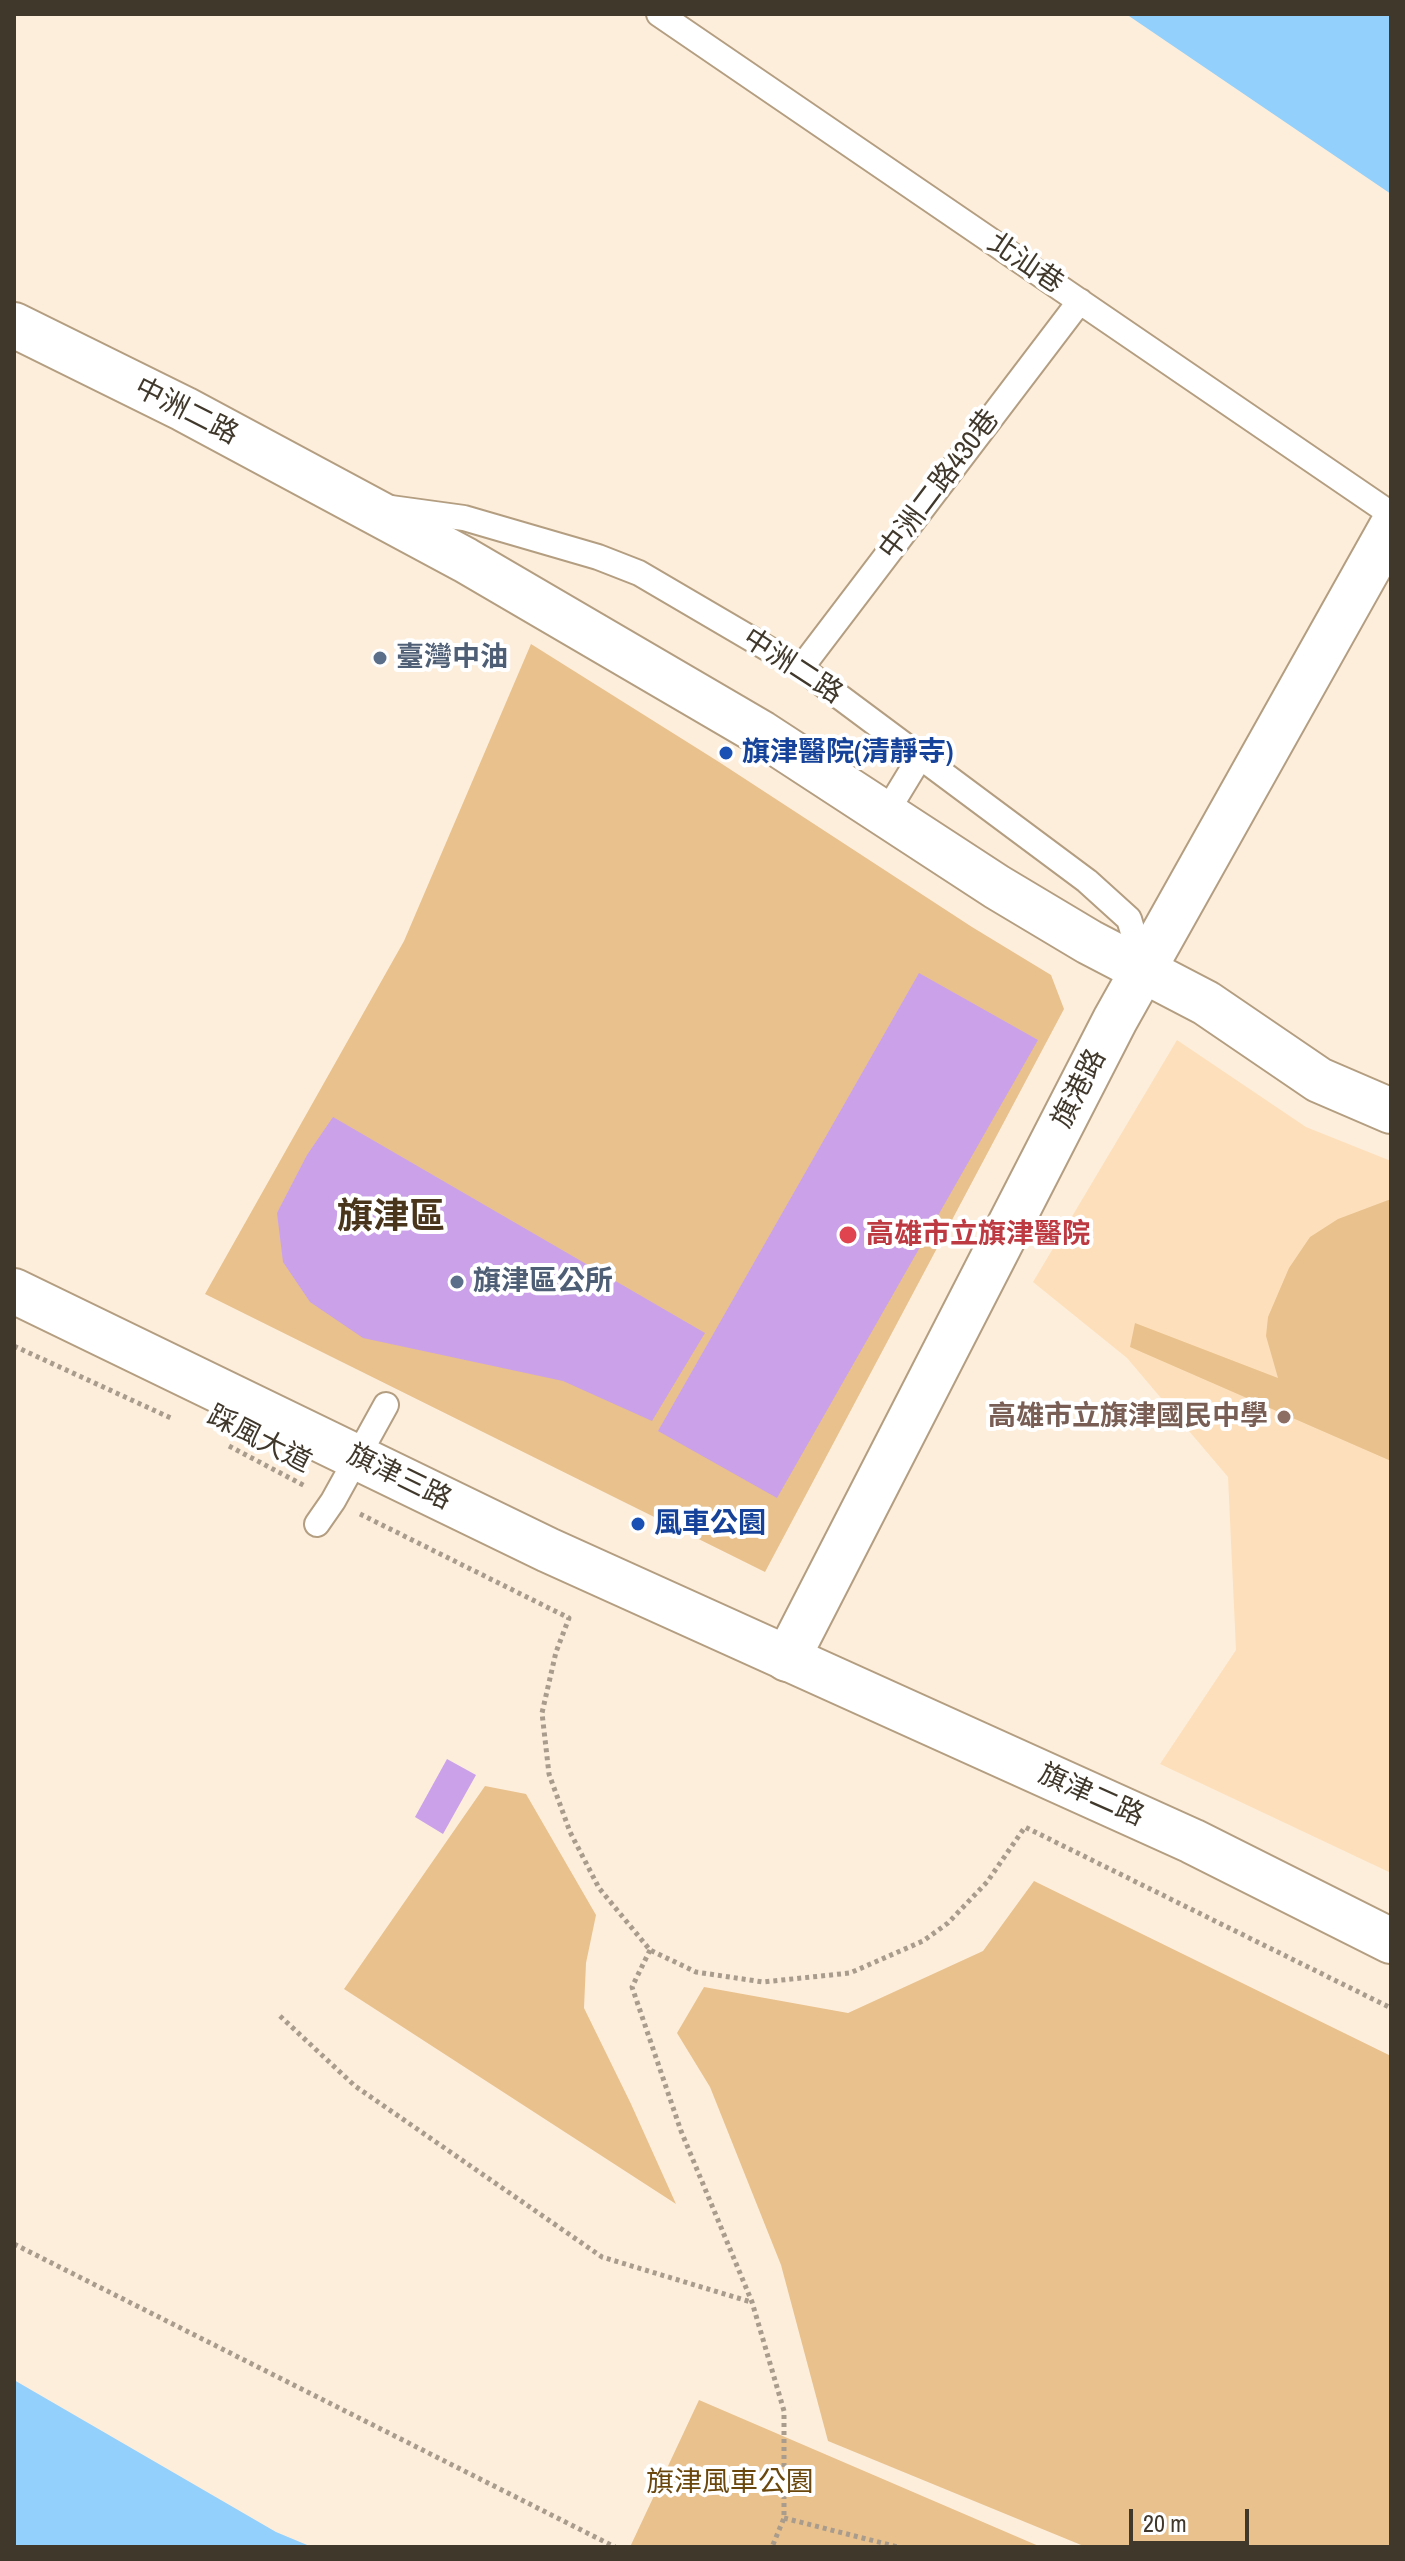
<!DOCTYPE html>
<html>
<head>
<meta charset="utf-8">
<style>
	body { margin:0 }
	#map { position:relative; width:1405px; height:2561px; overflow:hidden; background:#fdeedc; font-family:"Archivo Narrow",sans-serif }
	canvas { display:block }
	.frame { position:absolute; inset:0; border:16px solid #41382c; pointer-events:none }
	.scale { position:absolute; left:1129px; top:2509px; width:120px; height:36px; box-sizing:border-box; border:4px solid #41382c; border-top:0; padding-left:10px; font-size:24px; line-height:28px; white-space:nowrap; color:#41382c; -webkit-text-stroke:6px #fff; paint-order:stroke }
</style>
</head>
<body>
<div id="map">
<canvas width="1405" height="2561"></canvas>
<div class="frame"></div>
<div class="scale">20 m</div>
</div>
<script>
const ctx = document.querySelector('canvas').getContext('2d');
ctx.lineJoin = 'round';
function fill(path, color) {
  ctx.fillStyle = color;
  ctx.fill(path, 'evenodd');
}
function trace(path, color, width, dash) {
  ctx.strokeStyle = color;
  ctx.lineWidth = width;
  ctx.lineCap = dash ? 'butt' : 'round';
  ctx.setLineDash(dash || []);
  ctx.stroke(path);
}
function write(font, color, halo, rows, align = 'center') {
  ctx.font = font + ' "Archivo Narrow","Noto Sans TC",sans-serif';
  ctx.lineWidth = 8;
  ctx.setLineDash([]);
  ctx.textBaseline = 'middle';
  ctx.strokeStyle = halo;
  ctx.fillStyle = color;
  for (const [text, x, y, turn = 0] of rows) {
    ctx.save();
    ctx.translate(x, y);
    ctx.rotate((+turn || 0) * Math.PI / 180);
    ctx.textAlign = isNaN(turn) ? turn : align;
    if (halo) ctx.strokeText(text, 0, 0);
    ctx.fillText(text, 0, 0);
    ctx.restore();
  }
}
const built = new Path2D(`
	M 1177,1040 L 1306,1127 L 1391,1161 L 1391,1873 L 1160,1764 L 1236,1650 L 1228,1477 L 1127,1358 L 1033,1282 Z`);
const green = new Path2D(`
	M 531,644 L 719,762 L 972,927 L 1051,975 L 1064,1009 L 765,1572 L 205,1294 L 404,941 Z
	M 1391,1199 L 1391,1461 L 1130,1347 L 1135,1323 L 1278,1378 L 1266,1336 L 1268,1317 L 1289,1268 L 1310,1237 L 1338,1219 Z
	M 485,1786 L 526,1794 L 596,1915 L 586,1963 L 584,2008 L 631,2104 L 676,2204 L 344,1989 Z
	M 1034,1881 L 1391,2056 L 1391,2547 L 1086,2547 L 828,2441 L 781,2265 L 710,2087 L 677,2033 L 704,1987 L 848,2013 L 983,1951 Z
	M 699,2400 L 1041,2547 L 630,2547 Z`);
const water = new Path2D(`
	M 1126,14 L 1391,14 L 1391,194 Z
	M 14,2380 L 276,2532 L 312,2547 L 14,2547 Z`);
const building = new Path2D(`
	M 919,973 L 1038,1040 L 777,1498 L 658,1431 Z
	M 333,1117 L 705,1333 L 652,1421 L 563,1381 L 363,1338 L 310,1302 L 283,1262 L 277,1213 L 307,1155 Z
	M 447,1759 L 476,1775 L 443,1834 L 415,1817 Z`);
const path = new Path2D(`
	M 14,1346 L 173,1419
	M 229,1446 L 305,1486
	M 360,1514 L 569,1618 L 556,1652 L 542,1713 L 549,1774 L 570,1832 L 599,1888 L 650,1950 L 696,1972 L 763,1982 L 850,1973 L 923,1941 L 948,1923 L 987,1882 L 1025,1827 L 1391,2008
	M 650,1950 L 632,1987 L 681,2131 L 752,2302 L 784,2411 L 784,2518 L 772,2547
	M 280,2016 L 355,2086 L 602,2257 L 751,2302
	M 14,2244 L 615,2547
	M 784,2518 L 898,2547`);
const service = new Path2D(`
	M 659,14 L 1391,514
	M 391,508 L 464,518 L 598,557 L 639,573 L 801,668 L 1087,881 L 1129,919 L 1144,969
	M 801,668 L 1080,301
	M 886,813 L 920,757
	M 317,1524 L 333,1501 L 386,1405`);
const minor = new Path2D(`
	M 787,1659 L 1115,1020 L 1391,528`);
const tertiary = new Path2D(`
	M 14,325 L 184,409 L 465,560 L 761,733 L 997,887 L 1089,942 L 1206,1003 L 1319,1080 L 1391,1111
	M 14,1291 L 548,1550 L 1192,1841 L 1391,1941`);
const markers = [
	[380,658,8,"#5c6f8a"],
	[726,753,8,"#1a4fb4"],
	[848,1235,10,"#e0444e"],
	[457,1282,8,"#5c6f8a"],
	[1284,1417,8,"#8d6e63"],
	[638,1524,8,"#1a4fb4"]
];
const streetNames = [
	["北汕巷",1025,264,34],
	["中洲二路",186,412,27],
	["中洲二路430巷",940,485,-53],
	["中洲二路",792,667,33],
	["旗港路",1080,1089,-63],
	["踩風大道",259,1440,27],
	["旗津三路",399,1478,26],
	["旗津二路",1091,1796,24]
];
const serviceNames = [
	["臺灣中油",396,658],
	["旗津區公所",473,1282]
];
const transitNames = [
	["旗津醫院(清靜寺)",742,753],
	["風車公園",654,1524]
];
const healthNames = [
	["高雄市立旗津醫院",866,1235]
];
const educationNames = [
	["高雄市立旗津國民中學",1268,1417]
];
const parkNames = [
	["旗津風車公園",730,2483]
];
const districtNames = [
	["旗津區",391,1218]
];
fill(built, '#fde0bb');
fill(green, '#e9c18d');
fill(water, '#93d0fc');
fill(building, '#cba1ea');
trace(service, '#b49e81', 28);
trace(minor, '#b49e81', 48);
trace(tertiary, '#b49e81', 48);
trace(path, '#a99c8d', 5, [4, 4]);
trace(service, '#fff', 24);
trace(minor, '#fff', 44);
trace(tertiary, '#fff', 44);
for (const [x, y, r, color] of markers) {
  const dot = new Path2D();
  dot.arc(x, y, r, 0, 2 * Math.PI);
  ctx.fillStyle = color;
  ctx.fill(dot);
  trace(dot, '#fff', 3);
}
write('28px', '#41382c', '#fff', streetNames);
write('bold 28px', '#4e5e75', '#fff', serviceNames, 'left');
write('bold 28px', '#164399', '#fff', transitNames, 'left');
write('bold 28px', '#be3a42', '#fff', healthNames, 'left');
write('bold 28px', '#785e54', '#fff', educationNames, 'right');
write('28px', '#6a470d', '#fff', parkNames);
write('bold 36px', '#48351b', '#fff', districtNames);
</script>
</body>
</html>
